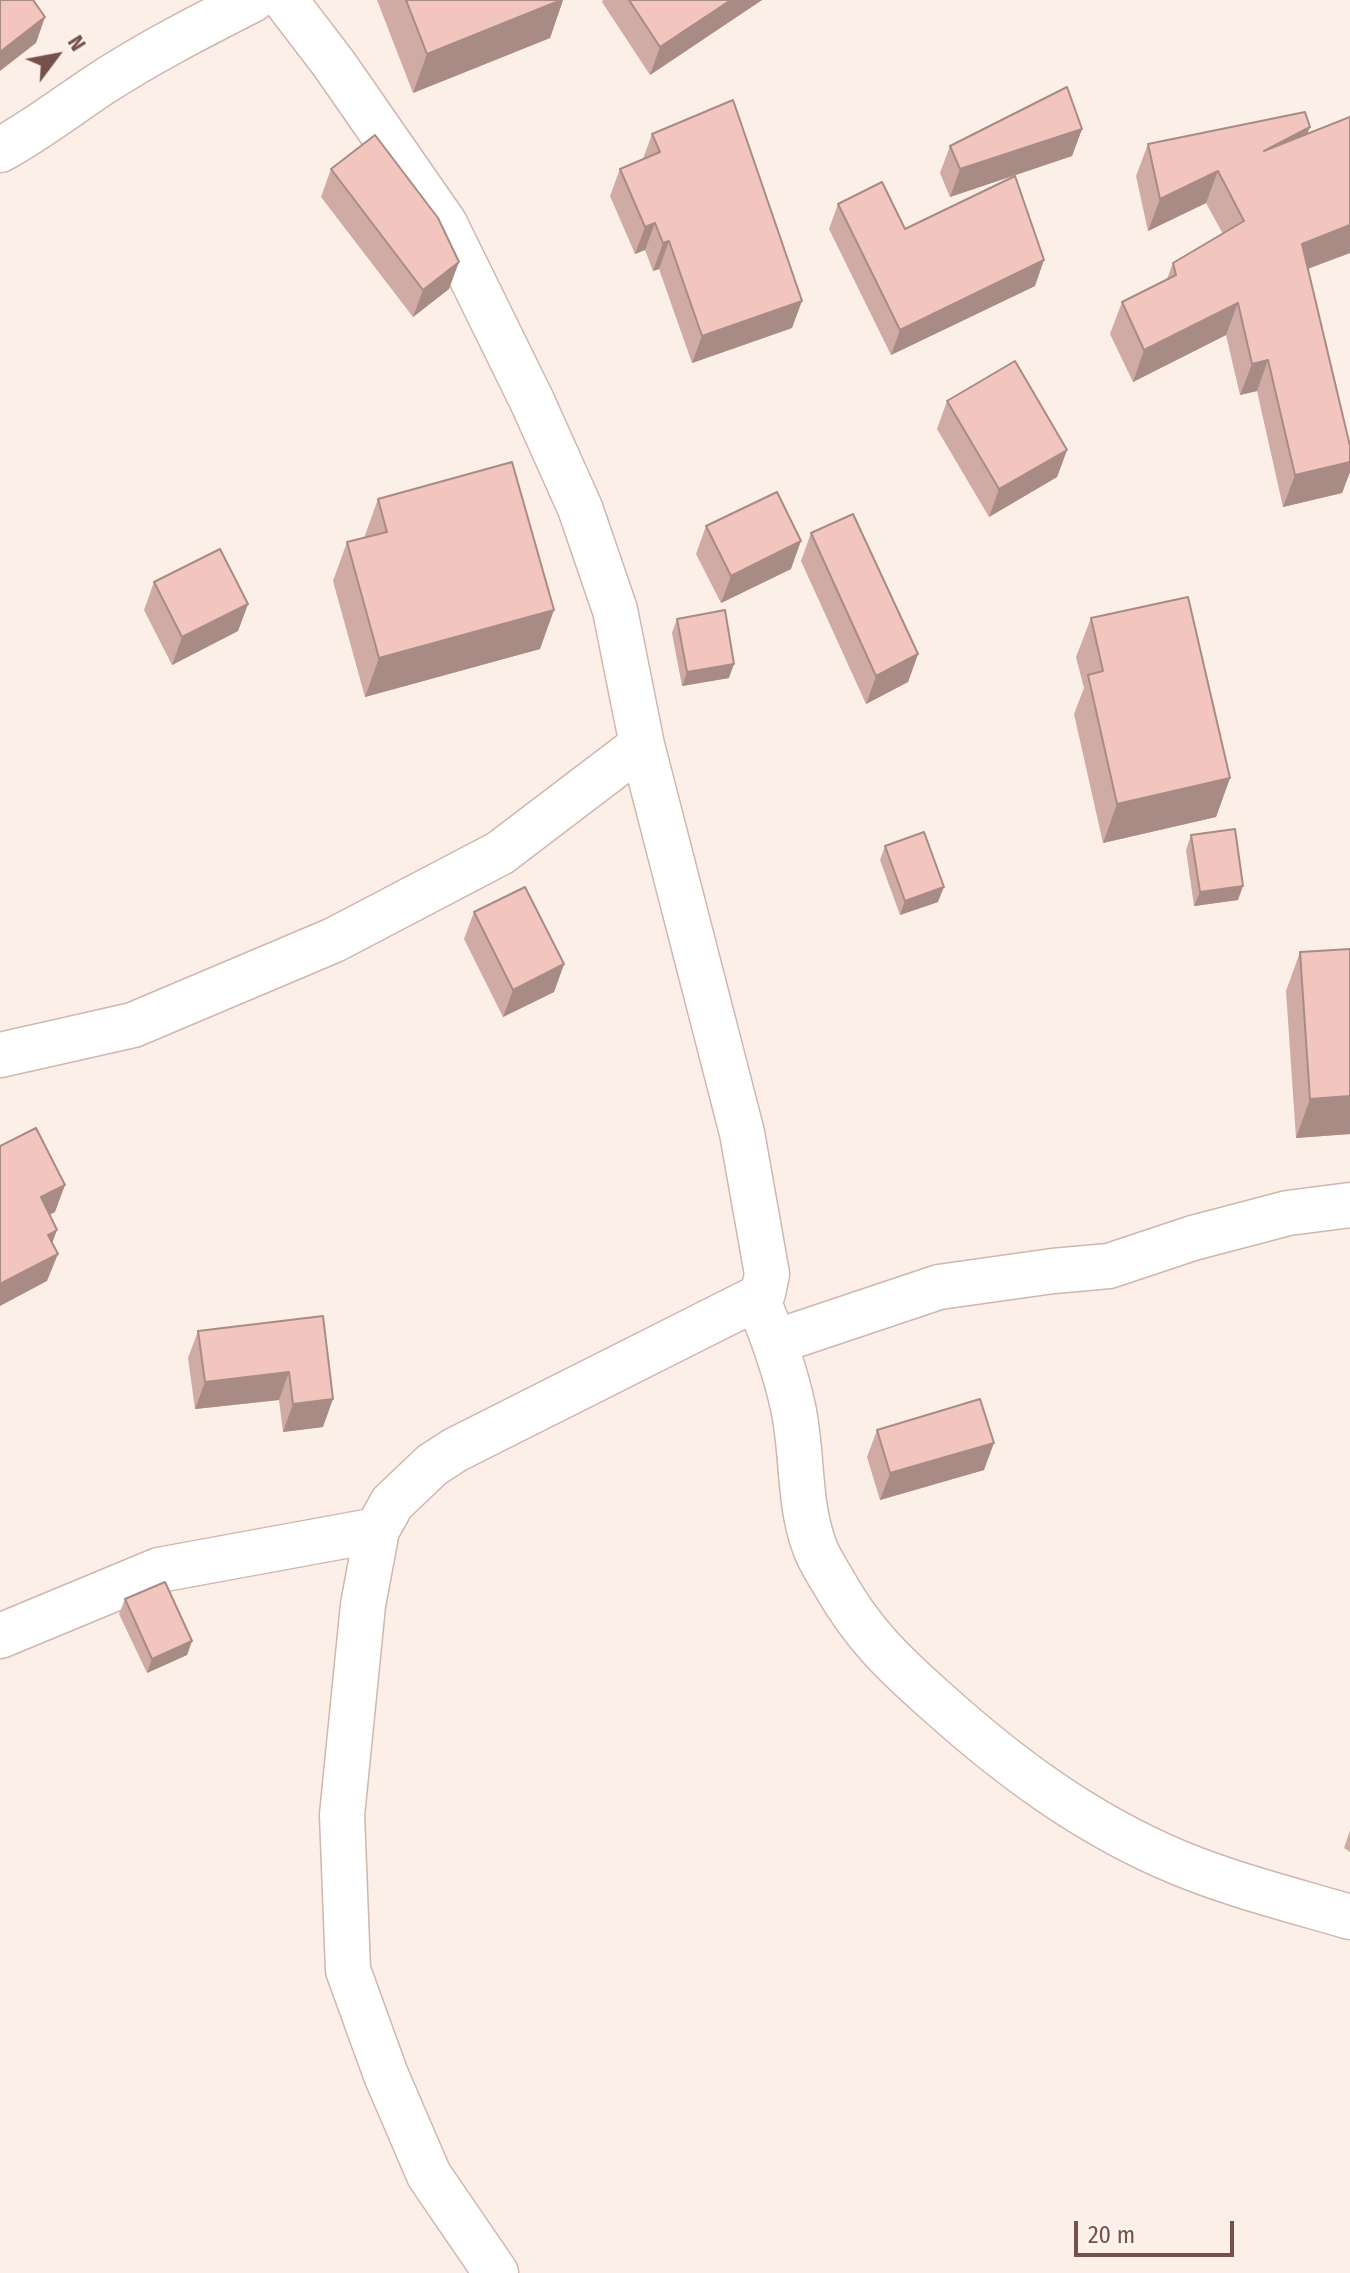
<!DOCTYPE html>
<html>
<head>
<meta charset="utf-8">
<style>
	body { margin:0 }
	#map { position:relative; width:1350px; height:2273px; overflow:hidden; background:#fcefe7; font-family:"Fira Sans Condensed",sans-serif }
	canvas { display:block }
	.north { position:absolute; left:16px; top:16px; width:80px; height:80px; -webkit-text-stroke:6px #fff4ed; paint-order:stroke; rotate:58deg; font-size:22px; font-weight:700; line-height:32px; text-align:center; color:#76504b }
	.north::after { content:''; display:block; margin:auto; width:28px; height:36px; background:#76504b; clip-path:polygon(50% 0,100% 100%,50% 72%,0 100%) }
	.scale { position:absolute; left:1074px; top:2221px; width:160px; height:36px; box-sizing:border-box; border:4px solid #76504b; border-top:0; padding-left:10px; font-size:24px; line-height:28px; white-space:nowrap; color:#76504b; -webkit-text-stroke:6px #fff4ed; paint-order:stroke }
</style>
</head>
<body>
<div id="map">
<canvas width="1350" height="2273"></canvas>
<div class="north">N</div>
<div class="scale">20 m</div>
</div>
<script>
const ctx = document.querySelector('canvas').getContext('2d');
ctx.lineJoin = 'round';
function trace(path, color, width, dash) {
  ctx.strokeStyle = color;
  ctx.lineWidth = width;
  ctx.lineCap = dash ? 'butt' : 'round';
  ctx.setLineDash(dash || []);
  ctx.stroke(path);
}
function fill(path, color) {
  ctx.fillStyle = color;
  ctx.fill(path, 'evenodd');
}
const street = new Path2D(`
	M 285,0 L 334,64 L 445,224 L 532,401 L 580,508 L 615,610 L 642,745 L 742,1133 L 767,1274 L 763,1293 L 757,1298 L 455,1450 L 432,1465 L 392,1503 L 377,1530 L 363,1605 L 342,1815 L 348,1970 L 386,2075 L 429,2175 L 496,2273
	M 0,150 C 35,131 66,107 99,85 C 148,53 199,27 252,0
	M 0,1055 L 133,1025 L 334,940 L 500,853 L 642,745
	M 757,1298 C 772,1334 785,1370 793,1407 C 803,1452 798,1501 814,1545 C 818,1558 827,1571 834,1583 C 862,1633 893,1663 936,1701 C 1008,1766 1086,1824 1177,1862 C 1232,1885 1292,1900 1350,1917
	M 775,1342 L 939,1287 L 1053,1271 L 1109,1266 L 1193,1238 L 1288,1213 L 1350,1205
	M 0,1636 L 159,1570 L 377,1530`);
const wall = new Path2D(`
	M 377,0 L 563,0 L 550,38 L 413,93 Z
	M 603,0 L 762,0 L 650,75 L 602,2 Z
	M 1350,117 L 1350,253 L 1308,269 L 1350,446 L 1350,472 L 1342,493 L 1283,507 L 1257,391 L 1240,395 L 1226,335 L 1133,382 L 1110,334 L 1122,302 L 1167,279 L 1173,263 L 1223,234 L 1206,203 L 1148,231 L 1136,176 L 1148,144 L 1307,133 Z
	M 1082,129 L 1072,156 L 950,197 L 940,173 L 950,146 Z
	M 652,134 L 792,328 L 692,363 L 659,269 L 653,271 L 645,250 L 635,254 L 610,196 L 620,169 L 643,159 Z
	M 331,169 L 449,289 L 413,317 L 321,197 Z
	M 838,204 L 905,229 L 1035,286 L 891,355 L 829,229 Z
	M 947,401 L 1067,450 L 1057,477 L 989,517 L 937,429 Z
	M 378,499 L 540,649 L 365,697 L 333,581 L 347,542 L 364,538 Z
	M 706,526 L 791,569 L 721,603 L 696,554 Z
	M 811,533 L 918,654 L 908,682 L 866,704 L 801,561 Z
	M 154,582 L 248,604 L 238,631 L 172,665 L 144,610 Z
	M 1091,618 L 1230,778 L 1216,817 L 1103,843 L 1074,714 L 1084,688 L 1076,657 Z
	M 677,619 L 729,678 L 682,686 L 672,633 Z
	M 1191,835 L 1238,900 L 1194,906 L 1186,850 Z
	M 885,846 L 938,902 L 900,915 L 880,860 Z
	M 474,912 L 564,964 L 554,992 L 503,1017 L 464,939 Z
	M 1350,949 L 1350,1134 L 1296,1138 L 1286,991 L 1300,952 Z
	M 323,1316 L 323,1427 L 283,1432 L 279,1400 L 195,1409 L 188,1358 L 198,1331 Z
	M 877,1430 L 984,1470 L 880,1500 L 867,1457 Z
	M 125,1599 L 192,1641 L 187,1655 L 147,1673 L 119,1614 Z
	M 1350,1830 L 1350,1852 L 1344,1848 Z`);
const shadedWall = new Path2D(`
	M 561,0 L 563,0 L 550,38 L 413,93 L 427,54 Z
	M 731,0 L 762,0 L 650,75 L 660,47 Z
	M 45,17 L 36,43 L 0,71 L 0,52 Z
	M 1310,127 L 1298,158 L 1264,151 Z
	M 1082,129 L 1072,156 L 950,197 L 960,169 Z
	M 1218,171 L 1206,203 L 1148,231 L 1160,199 Z
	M 655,223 L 645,250 L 635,254 L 645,227 Z
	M 1350,225 L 1350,253 L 1290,275 L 1302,244 Z
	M 669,241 L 659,269 L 653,271 L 663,243 Z
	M 1044,260 L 1035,286 L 891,355 L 900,330 Z
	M 459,262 L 449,289 L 413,317 L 423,290 Z
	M 802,301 L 792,328 L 692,363 L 702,336 Z
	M 1238,303 L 1226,335 L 1133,382 L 1144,350 Z
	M 1268,360 L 1257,391 L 1240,395 L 1252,364 Z
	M 1067,450 L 1057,477 L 989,517 L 999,489 Z
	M 1350,462 L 1350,472 L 1342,493 L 1283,507 L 1295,475 Z
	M 801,541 L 791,569 L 721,603 L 731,576 Z
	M 248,604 L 238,631 L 172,665 L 182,637 Z
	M 554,610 L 540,649 L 365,697 L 379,658 Z
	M 918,654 L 908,682 L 866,704 L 876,676 Z
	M 734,664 L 729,678 L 682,686 L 687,672 Z
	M 1230,778 L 1216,817 L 1103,843 L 1117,804 Z
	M 1243,886 L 1238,900 L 1194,906 L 1200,892 Z
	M 944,887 L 938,902 L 900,915 L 905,901 Z
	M 564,964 L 554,992 L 503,1017 L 513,990 Z
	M 1350,1096 L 1350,1134 L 1296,1138 L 1310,1099 Z
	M 65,1185 L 55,1212 L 31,1224 L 41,1197 Z
	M 57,1230 L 47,1257 L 48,1235 Z
	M 58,1254 L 47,1281 L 0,1306 L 0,1284 Z
	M 289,1372 L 279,1400 L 195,1409 L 205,1382 Z
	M 333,1399 L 323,1427 L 283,1432 L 293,1404 Z
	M 994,1443 L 984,1470 L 880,1500 L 890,1473 Z
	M 192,1641 L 187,1655 L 147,1673 L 152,1659 Z`);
const building = new Path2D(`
	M 0,0 L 33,0 L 45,17 L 0,52 Z
	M 406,0 L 561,0 L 427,54 Z
	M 629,0 L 731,0 L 660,47 Z
	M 1067,87 L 1082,129 L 960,169 L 950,146 Z
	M 733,100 L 802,301 L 702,336 L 669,241 L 663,243 L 655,223 L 645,227 L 620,169 L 660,152 L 652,134 Z
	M 1305,112 L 1310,127 L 1264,151 L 1350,117 L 1350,225 L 1302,244 L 1350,446 L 1350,462 L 1295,475 L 1268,360 L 1252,364 L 1238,303 L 1144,350 L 1122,302 L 1176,275 L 1173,263 L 1244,221 L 1218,171 L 1160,199 L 1148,144 Z
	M 375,135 L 438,218 L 459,262 L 423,290 L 331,169 Z
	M 1015,176 L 1044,260 L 900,330 L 838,204 L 882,182 L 905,229 Z
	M 1015,361 L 1067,450 L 999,489 L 947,401 Z
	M 512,462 L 554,610 L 379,658 L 347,542 L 387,532 L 378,499 Z
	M 777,492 L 801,541 L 731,576 L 706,526 Z
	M 853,514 L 918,654 L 876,676 L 811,533 Z
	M 220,549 L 248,604 L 182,637 L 154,582 Z
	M 1188,597 L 1230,778 L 1117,804 L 1088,675 L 1103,671 L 1091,618 Z
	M 725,610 L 734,664 L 687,672 L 677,619 Z
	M 1235,829 L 1243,886 L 1200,892 L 1191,835 Z
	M 924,832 L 944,887 L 905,901 L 885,846 Z
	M 525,887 L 564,964 L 513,990 L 474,912 Z
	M 1350,949 L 1350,1096 L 1310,1099 L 1300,952 Z
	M 36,1128 L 65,1185 L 41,1197 L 57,1230 L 48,1235 L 58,1254 L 0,1284 L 0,1146 Z
	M 323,1316 L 333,1399 L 293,1404 L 289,1372 L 205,1382 L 198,1331 Z
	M 980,1399 L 994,1443 L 890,1473 L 877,1430 Z
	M 165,1582 L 192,1641 L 152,1659 L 125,1599 Z`);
trace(street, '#d0b6af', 47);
trace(street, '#fff', 44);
fill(wall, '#d0aaa4');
fill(shadedWall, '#a98b86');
fill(building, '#f2c6bf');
trace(building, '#a98b86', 2);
</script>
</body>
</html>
